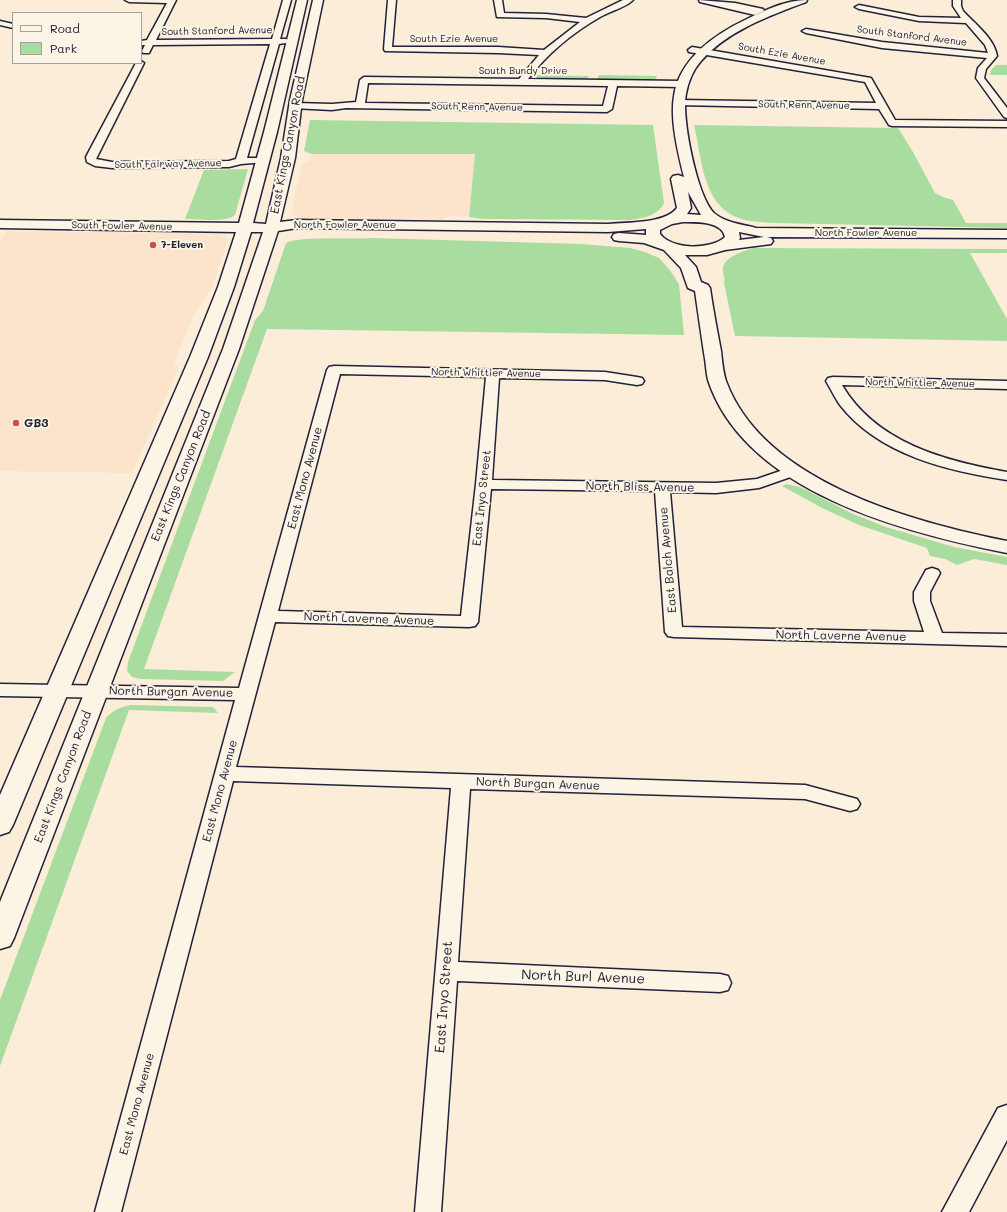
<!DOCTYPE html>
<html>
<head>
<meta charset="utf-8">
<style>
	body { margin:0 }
	#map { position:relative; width:1007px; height:1212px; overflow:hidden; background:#fcedd9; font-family:Mali,sans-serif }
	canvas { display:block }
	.legend { position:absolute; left:12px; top:12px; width:130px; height:52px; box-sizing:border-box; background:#fcf5e5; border:1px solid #a5a1a1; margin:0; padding:5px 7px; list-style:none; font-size:12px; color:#22223b }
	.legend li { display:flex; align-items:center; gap:8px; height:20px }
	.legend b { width:20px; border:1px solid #a5a1a1 }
</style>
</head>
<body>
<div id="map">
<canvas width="1007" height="1212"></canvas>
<ul class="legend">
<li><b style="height:5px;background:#fcf5e5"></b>Road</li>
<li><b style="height:11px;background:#a9dd9f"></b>Park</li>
</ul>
</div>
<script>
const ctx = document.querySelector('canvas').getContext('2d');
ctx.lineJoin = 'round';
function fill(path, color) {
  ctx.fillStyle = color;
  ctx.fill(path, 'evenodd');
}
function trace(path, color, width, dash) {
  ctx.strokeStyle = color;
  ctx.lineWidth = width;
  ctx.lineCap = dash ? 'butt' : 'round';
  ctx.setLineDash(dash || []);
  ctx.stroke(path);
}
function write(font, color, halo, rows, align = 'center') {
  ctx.font = font + ' Mali,sans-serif';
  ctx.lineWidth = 4;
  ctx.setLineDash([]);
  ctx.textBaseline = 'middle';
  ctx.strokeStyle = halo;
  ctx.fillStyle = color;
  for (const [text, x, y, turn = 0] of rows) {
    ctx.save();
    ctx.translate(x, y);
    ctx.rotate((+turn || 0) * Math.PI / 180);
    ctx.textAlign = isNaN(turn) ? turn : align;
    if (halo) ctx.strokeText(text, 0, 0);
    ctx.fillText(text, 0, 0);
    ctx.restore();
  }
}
const built = new Path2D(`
	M 384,153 L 476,154 L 469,217 L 451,216 L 440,220 L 303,218 L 294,216 L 291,213 L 302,164 L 310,160 L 312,154 Z
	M 7,231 L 219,234 L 226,236 L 228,240 L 212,287 L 194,314 L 174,363 L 178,369 L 132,473 L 0,471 L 0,240 Z`);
const green = new Path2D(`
	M 996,65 L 1007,65 L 1007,75 L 990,75 L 991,70 Z
	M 535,75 L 589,76 L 586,80 L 538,79 L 534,77 Z
	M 599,75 L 657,76 L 656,79 L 653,80 L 597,79 Z
	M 310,120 L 653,125 L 664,203 C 658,216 643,218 631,220 L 482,219 L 469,217 L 475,154 L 312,154 L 304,151 Z
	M 694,125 L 898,128 L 913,152 L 935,193 L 943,197 L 953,200 L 966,223 L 1007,223 L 1007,228 L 775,223 C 760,222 743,222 730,214 C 702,197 701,154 694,125 Z
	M 248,169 L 235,215 C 226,223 197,219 185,219 L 204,170 Z
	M 373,238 L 581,244 L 630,248 L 645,252 L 659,258 L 669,269 L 679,284 L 684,335 L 267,329 L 144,669 L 235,672 L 223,681 L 141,679 L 132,677 L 127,671 L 128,662 L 252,328 L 255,320 L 263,311 L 286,243 C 296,236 356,239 373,238 Z
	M 754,248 L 1007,249 L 1007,253 L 970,253 L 1007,319 L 1007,341 L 735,336 L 724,283 C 726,277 722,274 723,268 C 725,256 744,251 754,248 Z
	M 786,484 L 800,487 L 853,514 L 886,527 L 954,547 L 1007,557 L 1007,565 L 974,559 L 957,565 L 945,559 L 930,556 L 927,548 L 859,525 L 822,508 L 782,486 Z
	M 131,705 L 213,707 L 218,713 L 129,710 L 0,1066 L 0,1000 L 106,718 C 113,710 120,707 131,705 Z`);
const street = new Path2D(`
	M 125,0 L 176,0 L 156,40 L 272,39 L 283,0 L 291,0 L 280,39 L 286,39 L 290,41 L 286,43 L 279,44 L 247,158 L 266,158 L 267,160 L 266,162 L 241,164 L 229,167 L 112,168 L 95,166 L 87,162 L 86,157 L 136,63 L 141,63 L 141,61 L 144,63 L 96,159 L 112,162 L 229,161 L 236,159 L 270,44 L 153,45 L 149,53 L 143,53 L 142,51 L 145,45 L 141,45 L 141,41 L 147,40 L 167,3 L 129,2 Z
	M 388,0 L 396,0 L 392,47 L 498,47 L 544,50 L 580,22 L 546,18 L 497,17 L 494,0 L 502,0 L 504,13 L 546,14 L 586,18 L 623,0 L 633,0 C 625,8 610,11 600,17 C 572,33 547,54 528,79 L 682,81 L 686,84 L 682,87 L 617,86 L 612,109 L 607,112 L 346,108 L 332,110 L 292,108 L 290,106 L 292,104 L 295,103 L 332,104 L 356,102 L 360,80 L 364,77 L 519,79 L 539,55 L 498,53 L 385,51 L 384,49 ZM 368,83 L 608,86 L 603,106 L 365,103 Z
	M 699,0 L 735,3 L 763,9 L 764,11 L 755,15 L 700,2 Z
	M 953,0 L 961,0 L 961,6 L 963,11 C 975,24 994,38 997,56 L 986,69 L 984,78 L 1007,108 L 1007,118 L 1004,117 L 976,78 L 978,68 L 987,58 L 882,48 L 806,33 L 802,31 L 806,29 L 882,42 L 988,53 L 985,45 L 966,23 L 919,21 L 859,9 L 855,7 L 859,5 L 919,17 L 961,18 L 953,6 Z
	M 0,21 L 13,24 L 13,28 L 0,25 Z
	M 692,47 L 871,78 L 895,120 L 1007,121 L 1007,127 L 892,126 L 889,125 L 879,109 L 676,105 L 674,103 L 676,101 L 679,100 L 876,103 L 865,82 L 689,52 L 688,50 Z
	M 334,366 L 605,372 L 637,377 L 642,378 L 644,381 L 642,384 L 637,385 L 605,380 L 499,378 L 492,480 L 716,483 L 757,479 L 789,468 L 794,467 L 799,468 L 801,471 L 799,474 L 759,488 L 716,493 L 670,492 L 682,627 L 924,632 L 914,601 L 914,592 L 926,570 L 932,568 L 938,570 L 940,573 L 930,592 L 930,601 L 942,633 L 1007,634 L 1007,646 L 674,637 L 668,636 L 665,632 L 655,491 L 491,489 L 478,622 L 475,626 L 469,627 L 275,622 L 236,767 L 805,785 L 857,799 L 860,804 L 857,809 L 850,811 L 805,799 L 470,789 L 458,962 L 720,974 L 728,976 L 731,983 L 728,990 L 720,992 L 457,981 L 441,1212 L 415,1212 L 451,788 L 233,781 L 121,1212 L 95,1212 L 235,700 L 0,696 L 0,684 L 239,688 L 327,370 L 329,367 ZM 340,374 L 486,377 L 476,484 L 461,616 L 278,611 Z
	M 833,377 L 1007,381 L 1007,389 L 842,385 C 876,443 945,461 1007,472 L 1007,480 C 948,471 879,455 840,405 C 835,398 831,389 826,381 L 828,378 Z
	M 1007,1105 L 1007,1140 L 969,1212 L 942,1212 L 998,1108 Z`);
const secondary = new Path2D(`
	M 297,0 L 307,0 L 277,132 L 253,223 L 266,224 L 281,158 L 290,100 L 313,0 L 323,0 L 302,100 L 295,158 L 280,222 L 297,220 L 608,224 C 627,222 665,224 677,208 L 671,179 L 673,176 L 678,175 L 684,177 C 678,153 670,120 674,96 C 679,59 715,34 747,19 C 766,10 785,0 807,0 L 806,2 C 769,16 727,31 701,61 C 693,70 688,82 686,94 C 681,117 697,196 714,213 C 725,223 742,224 756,228 L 1007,230 L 1007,238 L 767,237 L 771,238 L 773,241 L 771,244 L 725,250 L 707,255 L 685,255 L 696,267 L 701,282 L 708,285 L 710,288 C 713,309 717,330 721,351 C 722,360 723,372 726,381 C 763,482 912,522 1007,541 L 1007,553 C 905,533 745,492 708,380 C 706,372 706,362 704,353 C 701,333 698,312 695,291 L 688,288 L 681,268 L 664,250 L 644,243 L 619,241 L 614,240 L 612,237 L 614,234 L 619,233 L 646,235 L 646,229 L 608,232 L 297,228 L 278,231 L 239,349 L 14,938 L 10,946 L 0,949 L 0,902 L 223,349 L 263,232 L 251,232 L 234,287 L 208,357 L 13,825 L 9,832 L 0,835 L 0,795 L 190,357 L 218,287 L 236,232 L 0,228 L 0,220 L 239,223 L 264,132 ZM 688,192 L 701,215 L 687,214 L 691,208 ZM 683,222 C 696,222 722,221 725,237 C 711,250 672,250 660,234 L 660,230 L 672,224 ZM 739,232 L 764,237 L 739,240 L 740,238 Z`);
const markers = [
	[153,245,4,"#d1495b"],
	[16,423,4,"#d1495b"]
];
const farStreetnames = [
	["South Stanford Avenue",217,31,-1],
	["South Stanford Avenue",912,36,7],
	["South Ezie Avenue",454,39],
	["South Ezie Avenue",782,54,10],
	["South Bundy Drive",523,71],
	["South Renn Avenue",804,105,1],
	["South Renn Avenue",477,107,1],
	["South Fairway Avenue",168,164,-1],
	["North Fowler Avenue",345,225],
	["South Fowler Avenue",122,226,1],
	["North Fowler Avenue",866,233],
	["North Whittier Avenue",486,373,1],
	["North Whittier Avenue",920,383,1]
];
const farPoinames = [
	["7-Eleven",161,245]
];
const streetNames = [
	["East Kings Canyon Road",288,145,-79],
	["East Kings Canyon Road",181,476,-68],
	["East Mono Avenue",305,478,-75],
	["North Bliss Avenue",640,487,1],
	["East Inyo Street",482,498,-84],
	["East Balch Avenue",668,560,-95],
	["North Laverne Avenue",369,619,2],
	["North Laverne Avenue",841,636,1],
	["North Burgan Avenue",171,692,1],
	["East Kings Canyon Road",63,777,-69],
	["North Burgan Avenue",538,784,2],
	["East Mono Avenue",220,791,-75],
	["East Mono Avenue",137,1104,-75]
];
const poiNames = [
	["GB3",24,423]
];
const nearStreetnames = [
	["North Burl Avenue",583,977,2],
	["East Inyo Street",444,997,-86]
];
fill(built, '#fce3cb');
fill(green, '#a9dd9f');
trace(street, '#22223b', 3);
trace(secondary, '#22223b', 3);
fill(street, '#fcf5e5');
fill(secondary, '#fcf5e5');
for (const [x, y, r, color] of markers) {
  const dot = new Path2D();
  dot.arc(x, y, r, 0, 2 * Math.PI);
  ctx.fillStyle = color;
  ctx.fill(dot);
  trace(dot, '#fcf5e5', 1.5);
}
write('10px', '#22223b', '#fcf5e5', farStreetnames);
write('bold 10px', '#22223b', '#fcf5e5', farPoinames, 'left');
write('12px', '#22223b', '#fcf5e5', streetNames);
write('bold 12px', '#22223b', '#fcf5e5', poiNames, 'left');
write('14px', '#22223b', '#fcf5e5', nearStreetnames);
</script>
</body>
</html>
